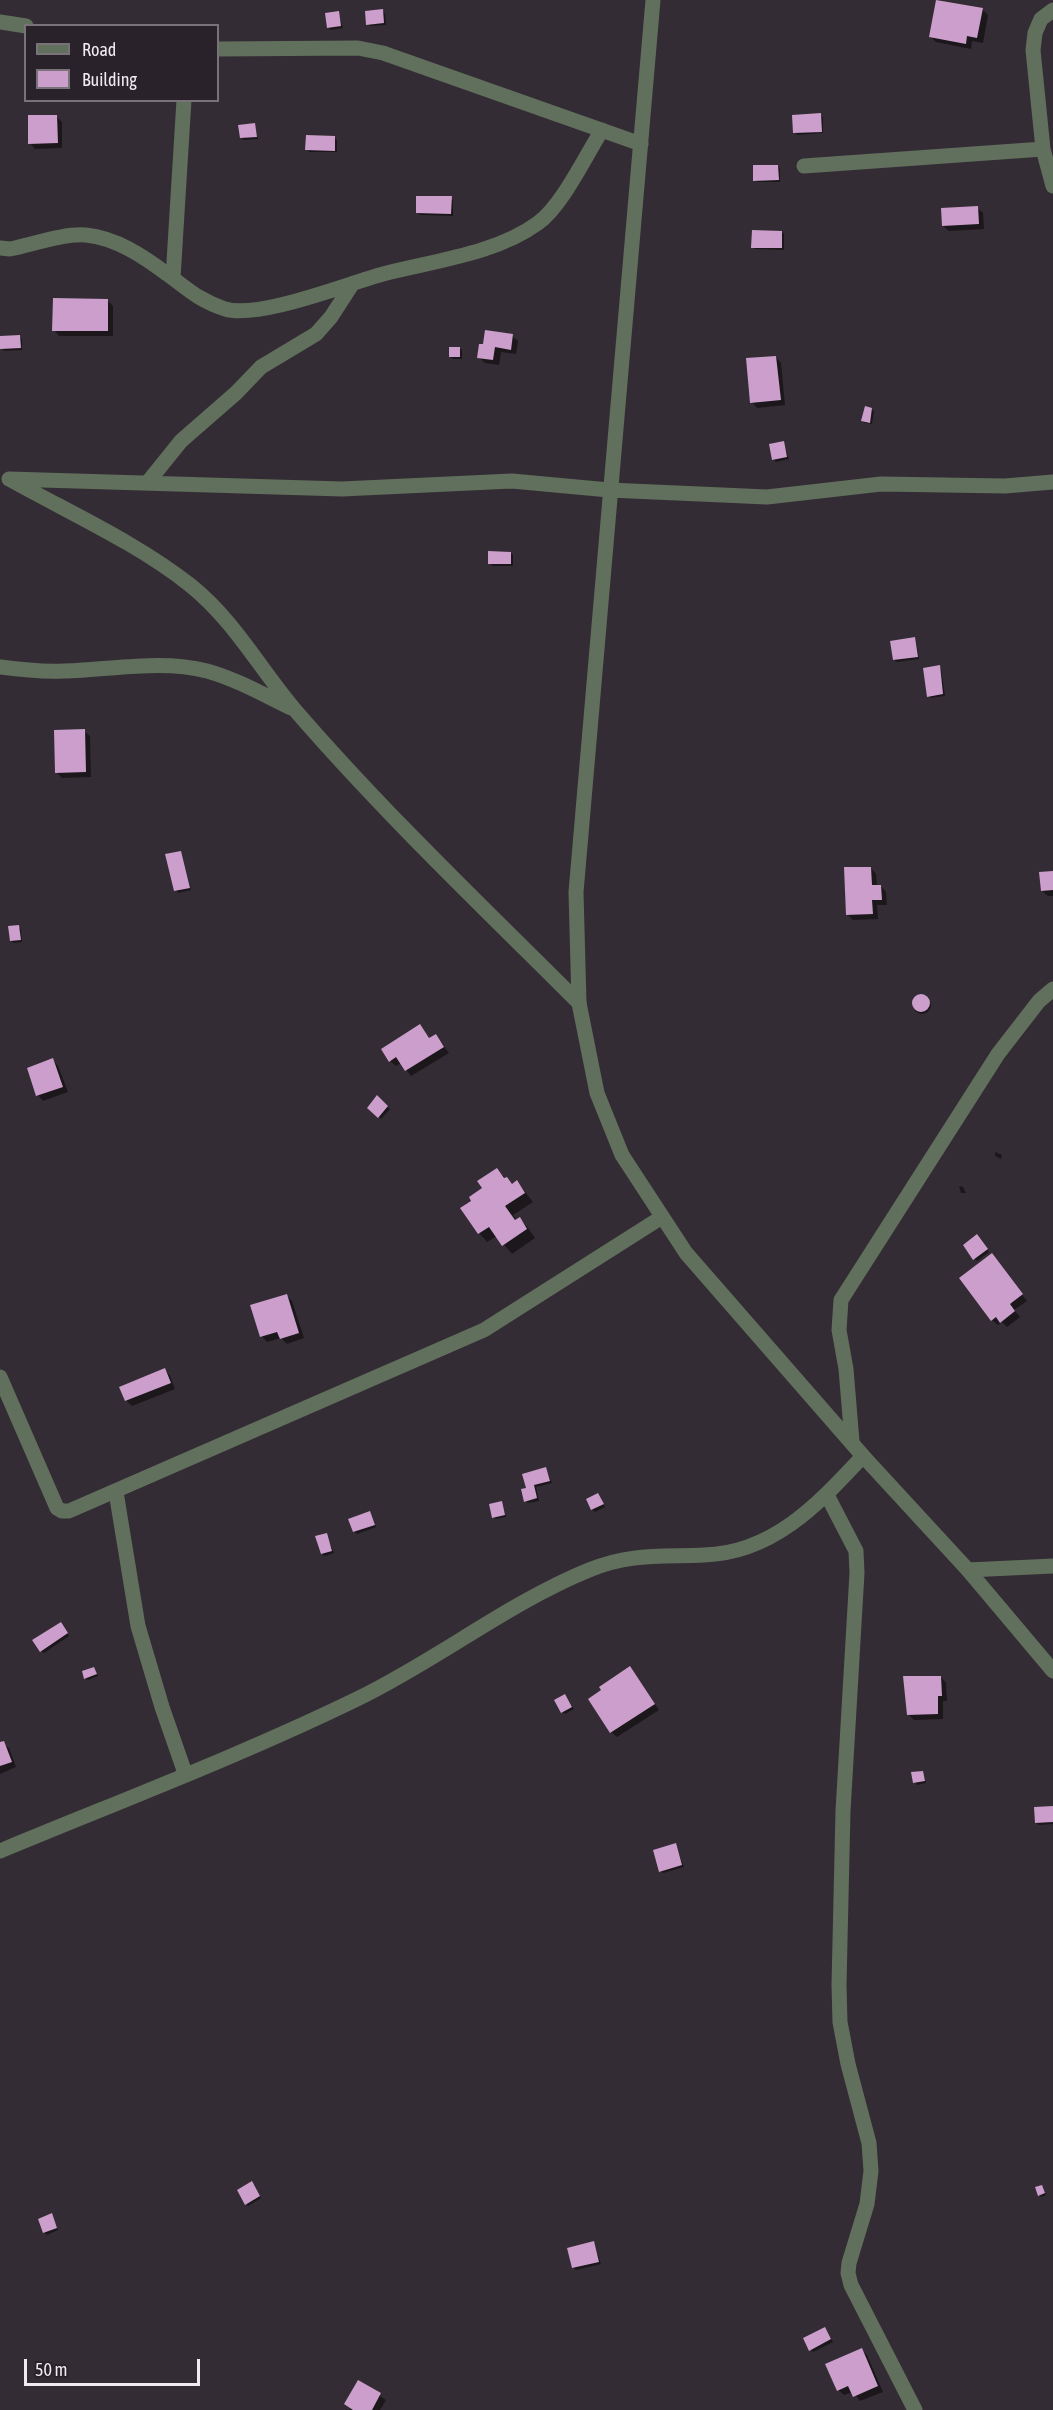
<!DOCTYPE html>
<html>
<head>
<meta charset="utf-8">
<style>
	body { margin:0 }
	#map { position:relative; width:1053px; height:2410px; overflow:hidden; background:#342c34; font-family:"Asap Condensed",sans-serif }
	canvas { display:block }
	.legend { position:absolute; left:24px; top:24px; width:195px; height:78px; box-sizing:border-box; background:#2a222a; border:2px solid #797279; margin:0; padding:8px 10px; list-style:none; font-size:18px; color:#f0ebf0 }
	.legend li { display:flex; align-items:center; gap:12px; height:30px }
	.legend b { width:30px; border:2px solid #797279 }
	.scale { position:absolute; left:24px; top:2359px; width:176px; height:27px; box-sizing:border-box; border:3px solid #f0ebf0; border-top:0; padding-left:8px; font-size:18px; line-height:21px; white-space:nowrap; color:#f0ebf0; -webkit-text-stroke:4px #2a222a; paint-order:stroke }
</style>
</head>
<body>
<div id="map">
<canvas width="1053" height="2410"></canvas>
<ul class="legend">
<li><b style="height:8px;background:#60705c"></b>Road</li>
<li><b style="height:16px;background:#cb9ecb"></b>Building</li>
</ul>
<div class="scale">50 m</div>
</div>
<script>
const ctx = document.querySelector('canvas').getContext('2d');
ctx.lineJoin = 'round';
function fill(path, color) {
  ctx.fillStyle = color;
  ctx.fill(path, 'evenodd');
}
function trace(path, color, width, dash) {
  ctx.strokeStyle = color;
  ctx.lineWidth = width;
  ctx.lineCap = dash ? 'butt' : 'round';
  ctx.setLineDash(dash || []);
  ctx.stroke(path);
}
const shadow = new Path2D(`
	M 982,9 L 988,15 L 983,43 L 972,41 L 971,49 L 936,42 L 931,37 Z
	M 382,11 L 385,13 L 386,25 L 370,26 L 368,24 Z
	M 338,12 L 343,28 L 331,30 L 328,28 Z
	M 820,115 L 823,117 L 823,133 L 797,135 L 795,132 Z
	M 56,116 L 62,122 L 62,148 L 35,149 L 30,143 Z
	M 254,124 L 258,139 L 244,140 L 241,138 Z
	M 334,138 L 337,140 L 337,152 L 309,152 L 307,149 Z
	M 778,166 L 780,169 L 780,182 L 757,182 L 755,180 Z
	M 451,198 L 453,200 L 453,216 L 420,215 L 417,212 Z
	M 977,208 L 983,213 L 984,229 L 949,231 L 943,226 Z
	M 782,232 L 784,234 L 784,250 L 755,249 L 753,247 Z
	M 107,300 L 113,306 L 113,336 L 59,336 L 54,330 Z
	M 512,336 L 518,341 L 516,354 L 501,352 L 499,365 L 485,363 L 479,357 Z
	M 19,337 L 22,339 L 22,350 L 4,351 L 2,348 Z
	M 459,348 L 462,350 L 462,359 L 453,359 L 450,357 Z
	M 776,357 L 781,363 L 785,405 L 757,408 L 752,402 Z
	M 871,409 L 874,411 L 872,424 L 865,423 L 862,421 Z
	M 783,442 L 789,459 L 776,462 L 773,459 Z
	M 511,553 L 513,555 L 513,566 L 492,566 L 490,563 Z
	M 914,639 L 916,641 L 919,659 L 897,662 L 894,660 Z
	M 939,667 L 941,669 L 945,696 L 931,698 L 929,696 Z
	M 84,731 L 90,736 L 91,777 L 62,778 L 57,773 Z
	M 181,852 L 191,890 L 178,893 L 176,890 Z
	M 871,868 L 876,874 L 877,886 L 881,886 L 886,892 L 887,905 L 877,905 L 878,919 L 853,920 L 847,914 Z
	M 1053,872 L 1053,896 L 1048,896 L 1042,891 Z
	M 18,927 L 21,929 L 22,942 L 14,943 L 11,941 Z
	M913 1005a9 9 0 1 1 18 0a9 9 0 1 1-18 0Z
	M 420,1026 L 430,1039 L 436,1036 L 449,1053 L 411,1076 L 401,1063 L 396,1066 L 390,1061 Z
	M 53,1060 L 58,1066 L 68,1092 L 43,1101 L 38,1095 Z
	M 377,1098 L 390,1109 L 381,1119 L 369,1108 Z
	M 995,1152 L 1002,1155 L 1001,1159 L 995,1156 Z
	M 497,1170 L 513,1185 L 517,1182 L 533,1202 L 513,1215 L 517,1221 L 520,1219 L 528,1228 L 535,1238 L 512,1254 L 497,1236 L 487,1242 L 479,1233 L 473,1201 Z
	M 959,1186 L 963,1187 L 966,1193 L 961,1193 Z
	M 979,1239 L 989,1252 L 977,1261 L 975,1259 Z
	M 997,1261 L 1027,1301 L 1014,1310 L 1020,1317 L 1007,1327 L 1002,1322 L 998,1325 L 992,1320 Z
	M 286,1295 L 292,1301 L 304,1338 L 287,1344 L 281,1338 L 267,1342 L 262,1336 Z
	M 165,1370 L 170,1376 L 175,1389 L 132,1406 L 127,1401 L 121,1388 Z
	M 546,1469 L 552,1483 L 536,1487 L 539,1501 L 528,1503 L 525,1501 L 527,1489 Z
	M 598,1495 L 605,1507 L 595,1512 L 592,1509 Z
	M 501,1503 L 506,1517 L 496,1519 L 493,1517 Z
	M 370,1513 L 376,1527 L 357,1534 L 354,1531 Z
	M 326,1534 L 334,1553 L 325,1556 L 322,1554 Z
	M 63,1626 L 69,1636 L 44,1653 L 41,1651 Z
	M 94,1668 L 98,1676 L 88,1680 L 85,1678 Z
	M 630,1668 L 659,1710 L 617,1737 L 611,1732 Z
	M 941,1677 L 946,1683 L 947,1701 L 943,1701 L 943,1719 L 914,1720 L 908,1714 Z
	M 567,1698 L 574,1709 L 565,1714 L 562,1712 Z
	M 0,1742 L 9,1748 L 16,1767 L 0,1774 Z
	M 922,1772 L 926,1783 L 917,1785 L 915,1782 Z
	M 1053,1807 L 1053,1824 L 1039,1825 L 1036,1823 Z
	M 675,1844 L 684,1867 L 663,1873 L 661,1871 Z
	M 254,2185 L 261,2198 L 248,2206 L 246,2204 Z
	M 1042,2186 L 1046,2195 L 1041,2197 L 1039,2195 Z
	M 51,2215 L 58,2230 L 47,2235 L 44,2232 Z
	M 594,2243 L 601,2264 L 576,2270 L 573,2267 Z
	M 825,2329 L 833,2342 L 813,2352 L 811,2350 Z
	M 861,2349 L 867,2355 L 883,2392 L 860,2401 L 853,2392 L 844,2395 L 838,2390 Z
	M 359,2382 L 386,2400 L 380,2410 L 351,2410 L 346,2404 Z`);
const building = new Path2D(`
	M 936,0 L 983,8 L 977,38 L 967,36 L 966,44 L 929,37 Z
	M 383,9 L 384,23 L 366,25 L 365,11 Z
	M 339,11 L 341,26 L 327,28 L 325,13 Z
	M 821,113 L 822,132 L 793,133 L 792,115 Z
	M 28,115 L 57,115 L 58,143 L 28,144 Z
	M 255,123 L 257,137 L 240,138 L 238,125 Z
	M 306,135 L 335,136 L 335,151 L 305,150 Z
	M 753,165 L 778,165 L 779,180 L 753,181 Z
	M 416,196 L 452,196 L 451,214 L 416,213 Z
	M 978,206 L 979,224 L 942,226 L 941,208 Z
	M 752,230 L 782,231 L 782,248 L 751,248 Z
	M 53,298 L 108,299 L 108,331 L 52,331 Z
	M 485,330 L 513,334 L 511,350 L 495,347 L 493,360 L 477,358 L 479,344 L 483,344 Z
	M 20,335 L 21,348 L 0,349 L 0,336 Z
	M 449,347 L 460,347 L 460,357 L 449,357 Z
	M 776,356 L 781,400 L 750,403 L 746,358 Z
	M 865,406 L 872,408 L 870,423 L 861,421 Z
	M 784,441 L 787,457 L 772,460 L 769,444 Z
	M 488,551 L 511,552 L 511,564 L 488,564 Z
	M 915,637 L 918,657 L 893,660 L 890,641 Z
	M 940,665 L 943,694 L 927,697 L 923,668 Z
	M 85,729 L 86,772 L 55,773 L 54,730 Z
	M 181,851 L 190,888 L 174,891 L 165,854 Z
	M 844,867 L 871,867 L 872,885 L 881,885 L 882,900 L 872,900 L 873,914 L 846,915 Z
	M 1053,871 L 1053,890 L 1041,891 L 1039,872 Z
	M 19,925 L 21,940 L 10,941 L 8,926 Z
	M912 1003a9 9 0 1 1 18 0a9 9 0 1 1-18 0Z
	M 420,1024 L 429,1038 L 436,1034 L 444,1047 L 405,1071 L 396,1057 L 389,1062 L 381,1049 Z
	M 53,1058 L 63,1087 L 36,1096 L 27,1068 Z
	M 377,1095 L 388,1106 L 378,1118 L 367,1108 Z
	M 497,1168 L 504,1178 L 507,1177 L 512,1184 L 517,1180 L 525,1193 L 505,1206 L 515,1220 L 520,1217 L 527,1229 L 502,1246 L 489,1227 L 478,1234 L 460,1208 L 471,1201 L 469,1197 L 482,1188 L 477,1181 Z
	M 977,1234 L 988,1249 L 973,1260 L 963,1245 Z
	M 992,1253 L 1023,1294 L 1010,1304 L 1015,1311 L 1000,1323 L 996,1317 L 991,1321 L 959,1278 Z
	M 287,1294 L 299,1333 L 280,1339 L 277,1332 L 260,1337 L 250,1305 Z
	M 165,1368 L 171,1383 L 125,1401 L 119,1387 Z
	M 546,1467 L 550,1481 L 534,1485 L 537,1498 L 524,1502 L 521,1489 L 526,1488 L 522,1474 Z
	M 598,1493 L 604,1504 L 591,1510 L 586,1499 Z
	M 502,1501 L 505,1515 L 492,1518 L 489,1504 Z
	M 370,1511 L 375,1525 L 353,1532 L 348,1519 Z
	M 327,1533 L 332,1551 L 321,1554 L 315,1536 Z
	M 61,1622 L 68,1633 L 40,1652 L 32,1640 Z
	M 630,1666 L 655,1704 L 610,1733 L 588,1699 L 601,1690 L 599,1687 Z
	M 94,1667 L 97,1674 L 84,1679 L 82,1671 Z
	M 903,1676 L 941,1676 L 942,1696 L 938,1696 L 938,1714 L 907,1715 Z
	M 565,1694 L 572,1707 L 561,1713 L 554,1700 Z
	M 4,1741 L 12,1762 L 0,1766 L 0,1742 Z
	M 923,1771 L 925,1781 L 913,1783 L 911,1772 Z
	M 1053,1806 L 1053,1822 L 1035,1823 L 1034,1807 Z
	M 676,1843 L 682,1865 L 659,1872 L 653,1850 Z
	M 252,2181 L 260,2196 L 245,2205 L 237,2190 Z
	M 1042,2185 L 1045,2193 L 1038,2196 L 1035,2187 Z
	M 52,2213 L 57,2228 L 43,2233 L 38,2219 Z
	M 594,2241 L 599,2262 L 572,2268 L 567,2248 Z
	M 825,2327 L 831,2339 L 809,2351 L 803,2338 Z
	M 862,2348 L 878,2386 L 853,2397 L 848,2386 L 837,2391 L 825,2364 Z
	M 358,2380 L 381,2393 L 372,2410 L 353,2410 L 344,2404 Z`);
const minor = new Path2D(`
	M 1053,10 L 1041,19 L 1035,33 L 1033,50 L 1043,149 L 1053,186
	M 0,22 L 26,26
	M 218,49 L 358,48 L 383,53 L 641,144
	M 804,166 L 1043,149
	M 0,248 L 10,249 C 31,245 64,233 86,235 C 116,238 143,256 167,274 C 188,289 198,300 225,309 C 260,319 346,284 383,274 C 433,261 496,254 538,223 C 562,206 586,155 602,130
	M 173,278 L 184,100
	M 9,479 L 342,489 L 512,481 L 609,490 L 767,497 L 881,484 L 1005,486 L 1053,482
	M 11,480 C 70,513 137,543 190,585 C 234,620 260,669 295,710 C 384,813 483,907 579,1003
	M 148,482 L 181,441 L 236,393 L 261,367 L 316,334 L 331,317 L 353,283
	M 0,667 C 22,670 43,672 64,671 C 111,670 161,659 207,671 C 236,679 264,695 291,708
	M 0,1377 L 57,1508 L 62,1511 L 69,1511 L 484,1330 L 662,1217
	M 852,1441 L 846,1369 L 839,1330 L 841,1300 L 998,1054 L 1039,1001 L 1053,989
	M 116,1492 L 138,1626 L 162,1707 L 185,1773
	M 827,1495 L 856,1551 L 857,1573 L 843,1811 L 839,1985 L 840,2022 L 848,2064 L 869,2143 L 871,2171 L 867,2204 L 849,2263 L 848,2273 L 851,2285 L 915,2410
	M 968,1570 L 1053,1566
	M 0,1851 C 118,1802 242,1755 357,1699 C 436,1661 508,1603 589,1570 C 630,1553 661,1557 704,1555 C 774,1553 819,1503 863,1456`);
const tertiary = new Path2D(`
	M 653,0 L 576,892 L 579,1003 L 597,1093 L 622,1155 L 686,1253 L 863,1456 L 968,1570 L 1053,1671`);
fill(shadow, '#0007');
fill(building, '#cb9ecb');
trace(minor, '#60705c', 15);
trace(tertiary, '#60705c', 15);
</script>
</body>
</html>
